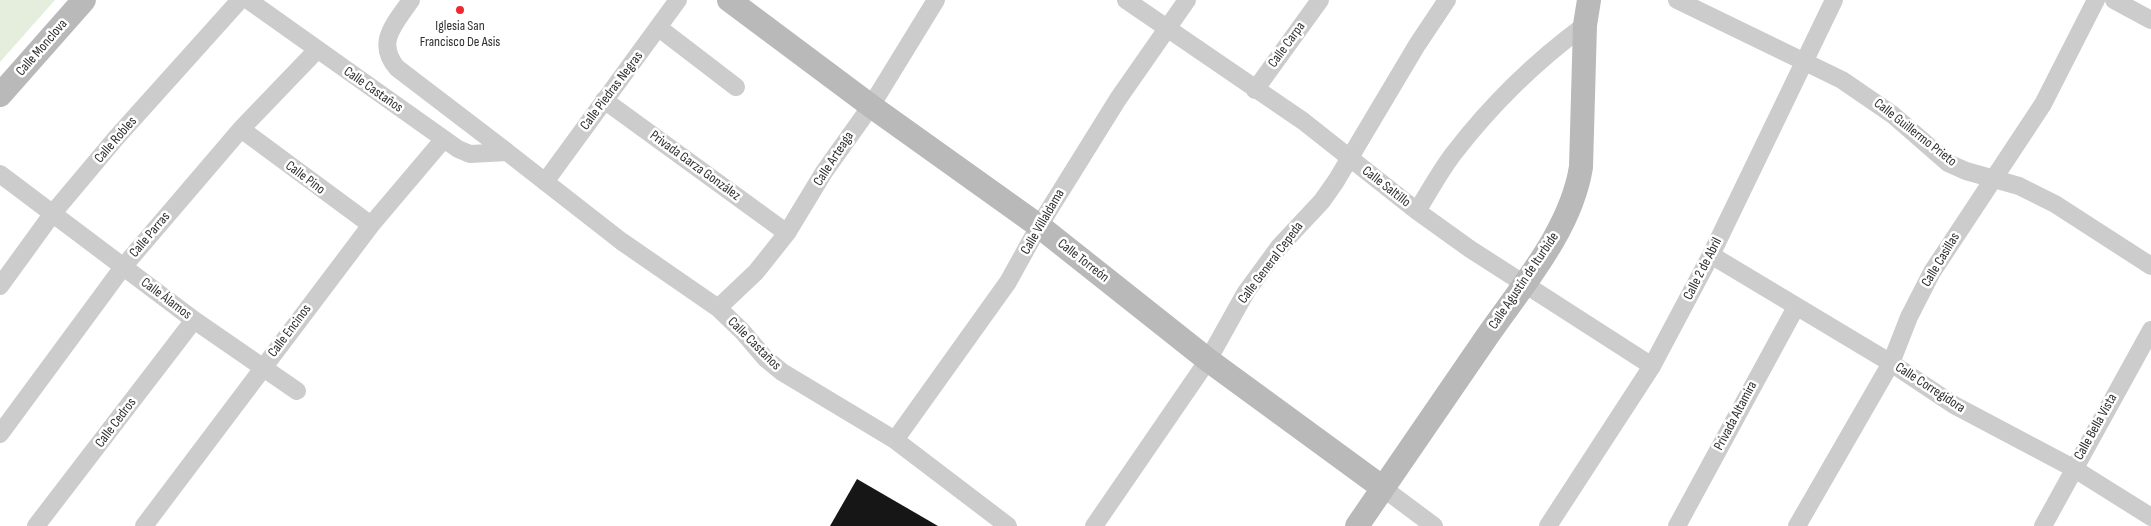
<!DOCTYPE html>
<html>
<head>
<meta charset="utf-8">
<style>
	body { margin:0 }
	canvas { display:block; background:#fff }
</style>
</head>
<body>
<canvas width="2151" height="526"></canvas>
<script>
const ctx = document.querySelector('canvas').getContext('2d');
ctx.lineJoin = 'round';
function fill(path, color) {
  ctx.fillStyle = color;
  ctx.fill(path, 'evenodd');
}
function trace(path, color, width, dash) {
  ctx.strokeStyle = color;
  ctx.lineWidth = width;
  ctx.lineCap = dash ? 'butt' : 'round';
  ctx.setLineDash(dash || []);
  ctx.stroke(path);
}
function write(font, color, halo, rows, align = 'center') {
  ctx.font = font + ' "Sofia Sans Condensed",sans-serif';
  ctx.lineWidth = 5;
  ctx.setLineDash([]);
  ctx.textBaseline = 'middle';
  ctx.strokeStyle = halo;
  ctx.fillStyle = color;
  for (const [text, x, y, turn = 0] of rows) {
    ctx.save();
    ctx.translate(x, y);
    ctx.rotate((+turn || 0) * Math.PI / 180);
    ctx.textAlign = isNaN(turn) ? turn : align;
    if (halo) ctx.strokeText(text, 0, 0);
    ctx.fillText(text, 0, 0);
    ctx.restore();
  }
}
const green = new Path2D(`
	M 0,0 L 55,0 L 0,62 Z`);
const building = new Path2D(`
	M 857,479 L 938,526 L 830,526 Z`);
const street = new Path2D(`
	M 248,0 L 458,149 L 470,154 L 507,152 L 621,241 L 718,308 L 742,331 L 765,358 L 782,372 L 895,440 L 1008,526
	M 411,0 C 395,24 375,42 397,68 L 507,152
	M 1126,0 L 1303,121 L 1417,211 L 1470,249 L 1652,366
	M 1677,0 L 1842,80 L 1893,115 L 1948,163 L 1966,171 L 2019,186 L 2055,204 L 2151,266
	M 2114,0 L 2151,20
	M 659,28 L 736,87
	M 1255,90 L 1320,0
	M 604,100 L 787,233
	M 241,129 L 371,225
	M 0,174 L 194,320 L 297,391
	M 545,182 L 678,0
	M 1417,211 C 1429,192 1440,171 1454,153 C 1491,105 1536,61 1585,25
	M 1711,255 L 1891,363 L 1954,405 L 2073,468 L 2151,517
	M 0,286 L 53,213 L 116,138 L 240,0
	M 718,308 L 756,272 L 787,233 L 824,172 L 871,106 L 936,0
	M 0,434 L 123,267 L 241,129 L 317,50
	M 895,440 L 1008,282 L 1039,226 L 1118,99 L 1187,0
	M 1383,488 L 1434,526
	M 36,526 L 194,320
	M 144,526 L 371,225 L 443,140
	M 1094,526 L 1208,360 L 1246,292 L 1279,247 L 1322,201 L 1336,181 L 1417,45 L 1447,0
	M 1548,526 L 1652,366 L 1711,255 L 1834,0
	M 1677,526 L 1796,307
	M 1797,526 L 1891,363 L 1909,317 L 1932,272 L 2043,104 L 2096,0
	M 2043,526 L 2151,330`);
const secondary = new Path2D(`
	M 729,0 L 871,106 L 1039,226 L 1208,360 L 1383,488
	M 0,95 L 84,0
	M 1357,526 C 1400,463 1443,401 1486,338 C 1522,286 1571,230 1581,167 L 1585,25 L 1589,0`);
const markers = [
	[460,10,5,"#ef282f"]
];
const poiNames = [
	["Iglesia San",460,26],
	["Francisco De Asis",460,42]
];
const streetNames = [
	["Calle Carpa",1287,45,-54],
	["Calle Monclova",42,48,-49],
	["Calle Castaños",373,90,35],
	["Calle Piedras Negras",612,91,-53],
	["Calle Guillermo Prieto",1915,133,38],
	["Calle Robles",116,140,-49],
	["Calle Arteaga",834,159,-57],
	["Privada Garza González",695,166,36],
	["Calle Pino",305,178,37],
	["Calle Saltillo",1386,187,38],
	["Calle Villaldama",1043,222,-60],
	["Calle Parras",150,235,-50],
	["Calle Casillas",1941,260,-59],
	["Calle Torreón",1083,261,38],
	["Calle General Cepeda",1271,263,-53],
	["Calle 2 de Abril",1703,269,-63],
	["Calle Agustín de Iturbide",1524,281,-56],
	["Calle Álamos",166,299,37],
	["Calle Encinos",290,331,-53],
	["Calle Castaños",754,344,45],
	["Calle Corregidora",1930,388,33],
	["Privada Altamira",1736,416,-62],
	["Calle Cedros",116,423,-53],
	["Calle Bella Vista",2096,427,-61]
];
fill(green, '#e5eddc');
fill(building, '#161616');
trace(street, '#ccc', 18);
trace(secondary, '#b9b9b9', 24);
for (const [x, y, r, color] of markers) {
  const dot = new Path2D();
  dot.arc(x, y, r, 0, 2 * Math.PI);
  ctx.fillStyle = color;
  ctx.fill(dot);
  trace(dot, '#fff', 2);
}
write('14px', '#2f2f2f', '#fff', poiNames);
write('14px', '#2f2f2f', '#fff', streetNames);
</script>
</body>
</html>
